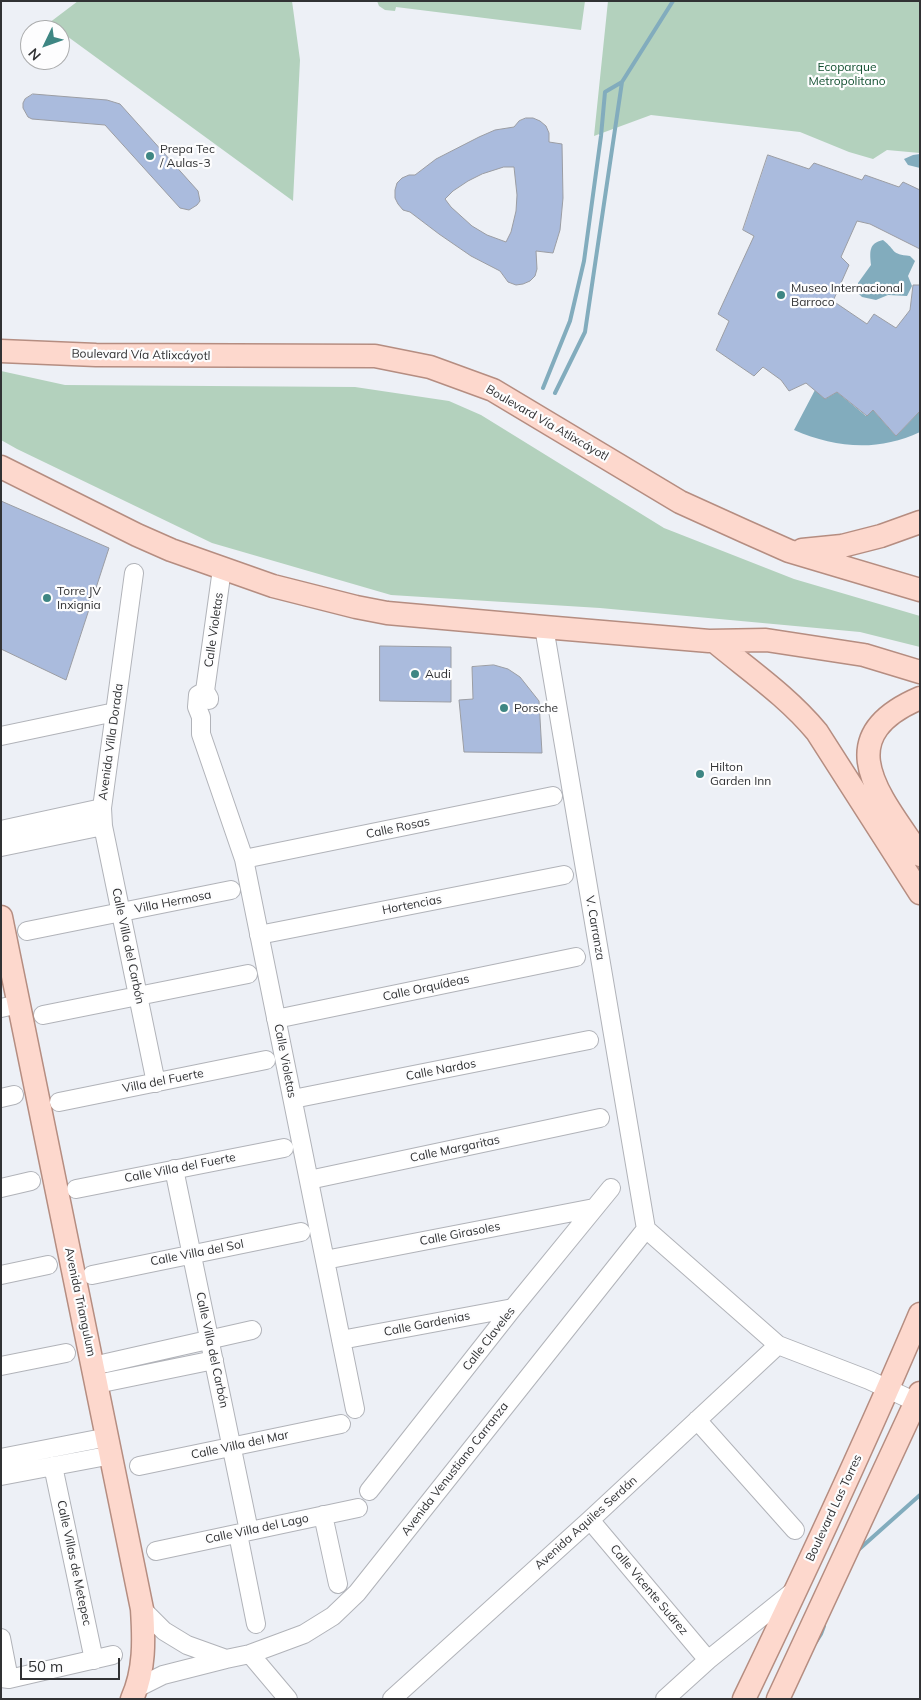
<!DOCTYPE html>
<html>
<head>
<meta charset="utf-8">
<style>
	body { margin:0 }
	#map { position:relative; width:921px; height:1700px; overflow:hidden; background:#edf0f6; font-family:Mulish,sans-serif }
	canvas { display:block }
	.frame { position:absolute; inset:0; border:2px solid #313234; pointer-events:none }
	.north { position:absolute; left:20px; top:20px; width:50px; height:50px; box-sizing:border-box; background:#fdfdfe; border:1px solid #abacad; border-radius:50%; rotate:228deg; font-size:14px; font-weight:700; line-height:20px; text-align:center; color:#313234 }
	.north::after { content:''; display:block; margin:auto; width:18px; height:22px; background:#3e8683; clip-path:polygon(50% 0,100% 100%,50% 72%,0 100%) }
	.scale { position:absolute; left:20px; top:1658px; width:100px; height:22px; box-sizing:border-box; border:2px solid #313234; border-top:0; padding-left:6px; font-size:15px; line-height:18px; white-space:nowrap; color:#313234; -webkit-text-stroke:4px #fdfdfe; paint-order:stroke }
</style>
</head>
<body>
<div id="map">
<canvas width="921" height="1700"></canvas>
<div class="frame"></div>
<div class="north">N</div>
<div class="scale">50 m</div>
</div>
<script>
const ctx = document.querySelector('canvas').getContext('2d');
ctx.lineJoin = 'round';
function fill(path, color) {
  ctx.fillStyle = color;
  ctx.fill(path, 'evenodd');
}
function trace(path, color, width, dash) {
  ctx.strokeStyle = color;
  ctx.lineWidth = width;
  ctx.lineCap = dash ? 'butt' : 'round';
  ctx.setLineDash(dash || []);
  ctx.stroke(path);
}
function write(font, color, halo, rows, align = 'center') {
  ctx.font = font + ' Mulish,sans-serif';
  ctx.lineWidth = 4.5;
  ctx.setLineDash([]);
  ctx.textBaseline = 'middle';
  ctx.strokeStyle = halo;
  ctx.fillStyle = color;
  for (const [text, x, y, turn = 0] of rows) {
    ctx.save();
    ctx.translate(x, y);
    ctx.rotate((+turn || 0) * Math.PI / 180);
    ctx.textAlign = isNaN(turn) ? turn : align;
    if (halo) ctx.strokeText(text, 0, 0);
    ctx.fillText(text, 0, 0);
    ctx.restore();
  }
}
const green = new Path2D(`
	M 78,1 L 292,1 L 300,60 L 293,201 L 49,23 Z
	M 377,1 L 585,1 L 581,30 L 396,7 L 395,11 L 385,10 L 379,6 Z
	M 608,1 L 920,1 L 920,153 L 887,150 L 873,159 L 849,152 L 800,132 L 651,115 L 594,136 Z
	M 1,371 L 65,385 L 355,387 L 449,401 L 481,415 L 664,528 L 794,579 L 920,616 L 920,647 L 860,632 L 600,608 L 391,595 L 212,543 L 17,449 L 1,440 Z`);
const water = new Path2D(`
	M 920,154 L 920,168 L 908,165 L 904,159 L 913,155 Z
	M 883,240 C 897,251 890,254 910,256 L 915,261 L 908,276 L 912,286 L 907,296 L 888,295 L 876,300 L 862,297 L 858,293 L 858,283 L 871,265 C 870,253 868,243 883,240 Z
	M 815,390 L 825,399 L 837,392 L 866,416 L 873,410 L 896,436 L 920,411 L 920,432 C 878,452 835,448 794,430 Z`);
const stream = new Path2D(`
	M 543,388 L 570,321 L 584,261 L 601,136 L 605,92 L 622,82
	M 555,393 L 585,332 L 622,82 L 673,1
	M 856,1552 L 920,1495
	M 816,1642 L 821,1634 L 824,1626`);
const building = new Path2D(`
	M 33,94 L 107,100 L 120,104 L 198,191 L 200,201 L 197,205 L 189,210 L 180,208 L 105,125 L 32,119 L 28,117 L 23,108 L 23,103 L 25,99 Z
	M 526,118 L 533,118 L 540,121 L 546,126 L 549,133 L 549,142 L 562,144 L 563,198 L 560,230 L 553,253 L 536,251 L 537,269 L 535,276 L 530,281 L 523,284 L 516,285 L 508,282 L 500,271 L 471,256 L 439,234 L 410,212 L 403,210 L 398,204 L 395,198 L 395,190 L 397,183 L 402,178 L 409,175 L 415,175 L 436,159 L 479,137 L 495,130 L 514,127 L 519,121 ZM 504,167 L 514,167 L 517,195 L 516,211 L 511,232 L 506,242 L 487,235 L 472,226 L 451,207 L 445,199 L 453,191 L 468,181 L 482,174 Z
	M 768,155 L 809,169 L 814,163 L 862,180 L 865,175 L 899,187 L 903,182 L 920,190 L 920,249 L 870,224 L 857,221 L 841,257 L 849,265 L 833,301 L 867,324 L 874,314 L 896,328 L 910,310 L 913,285 L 920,285 L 920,411 L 896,436 L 873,410 L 867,416 L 837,392 L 825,399 L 806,383 L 789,391 L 781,380 L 763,367 L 754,376 L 716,350 L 729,321 L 718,314 L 754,236 L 743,230 Z
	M 1,501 L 109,548 L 66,680 L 1,649 Z
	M 380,646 L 451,647 L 451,702 L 380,701 Z
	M 494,665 L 508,669 L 520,677 L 539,701 L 542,753 L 464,752 L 459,700 L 473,699 L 472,667 Z`);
const minor = new Path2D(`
	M 134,573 L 102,808 L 103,826 L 156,1083
	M 544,627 L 646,1229
	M 205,691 L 198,695 L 197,707 L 201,717 L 201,734 L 244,859 L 355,1409
	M 209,700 L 209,698 L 205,691 L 222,569
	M 1,736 L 115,712
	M 1,830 L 102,808
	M 1,847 L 103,826
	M 244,859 L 553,796
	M 27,931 L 231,890
	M 259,935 L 564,875
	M 1,1008 L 19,1004
	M 43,1015 L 248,974
	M 276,1019 L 576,957
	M 1,1098 L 14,1095
	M 293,1099 L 589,1040
	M 59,1102 L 266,1060
	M 174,1169 L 249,1531
	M 309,1180 L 600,1118
	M 1,1188 L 31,1181
	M 76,1189 L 284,1148
	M 646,1229 L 778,1345 L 869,1380 L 916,1402
	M 325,1260 L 594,1208
	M 1,1275 L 48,1265
	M 92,1275 L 301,1232
	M 341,1340 L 513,1308
	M 1,1366 L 66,1353
	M 93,1366 L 252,1330
	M 97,1384 L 214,1360
	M 697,1420 L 795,1530
	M 1,1458 L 108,1437
	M 53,1466 L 94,1660
	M 139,1466 L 341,1424
	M 1,1476 L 112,1455
	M 369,1491 L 513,1308 L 611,1188
	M 323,1515 L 338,1584
	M 590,1520 L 708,1660
	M 238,1534 L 256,1624
	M 156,1551 L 358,1508
	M 142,1609 L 164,1631 L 187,1645 L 226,1659 L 250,1654 L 304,1634 L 333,1616 L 357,1593 L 646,1229
	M 1,1638 L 9,1679
	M 250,1654 L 288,1699
	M 1,1678 L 9,1679 L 113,1655
	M 137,1688 L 163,1675 L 226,1659
	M 392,1699 L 590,1520 L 778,1345
	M 665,1699 L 708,1660 L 795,1590`);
const major = new Path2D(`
	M 1,351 L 96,355 L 375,356 L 430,367 L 493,390 L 680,502 L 744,531 L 789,551 L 920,590
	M 1,467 L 137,535 L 171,550 L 273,586 L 356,607 L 387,613 L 544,627 L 709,641 L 766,640 L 864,655 L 920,672
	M 802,550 L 842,546 L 881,536 L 920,522
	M 714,641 C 750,671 787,696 817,732 L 920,893
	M 920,698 C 826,738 882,798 920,855
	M 1,917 L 142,1609 C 144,1640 145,1670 132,1699
	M 744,1699 C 805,1572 865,1444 920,1314
	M 778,1699 L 920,1393`);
const markers = [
	[150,156,5,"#3e8683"],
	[781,295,5,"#3e8683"],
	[47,598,5,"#3e8683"],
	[415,674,5,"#3e8683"],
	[504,708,5,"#3e8683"],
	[700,774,5,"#3e8683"]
];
const parkNames = [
	["Ecoparque",847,67],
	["Metropolitano",847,81]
];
const poiNames = [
	["Prepa Tec",160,149],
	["/ Aulas-3",160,163],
	["Museo Internacional",791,288],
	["Barroco",791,302],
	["Torre JV",57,591],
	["Inxignia",57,605],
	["Audi",425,674],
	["Porsche",514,708],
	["Hilton",710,767],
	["Garden Inn",710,781]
];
const streetNames = [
	["Boulevard Vía Atlixcáyotl",141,355,1],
	["Boulevard Vía Atlixcáyotl",547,423,30],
	["Calle Violetas",214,630,-82],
	["Avenida Villa Dorada",111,742,-82],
	["Calle Rosas",398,828,-12],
	["Villa Hermosa",173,902,-11],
	["Hortencias",412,905,-11],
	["V. Carranza",595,928,80],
	["Calle Villa del Carbón",128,946,78],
	["Calle Orquídeas",426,988,-12],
	["Calle Violetas",285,1061,79],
	["Calle Nardos",441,1070,-11],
	["Villa del Fuerte",163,1081,-11],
	["Calle Margaritas",455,1149,-12],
	["Calle Villa del Fuerte",180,1168,-11],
	["Calle Girasoles",460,1234,-11],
	["Calle Villa del Sol",197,1253,-11],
	["Avenida Triangulum",80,1302,78],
	["Calle Gardenias",427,1324,-11],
	["Calle Claveles",489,1339,-52],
	["Calle Villa del Carbón",212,1350,78],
	["Calle Villa del Mar",240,1445,-12],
	["Avenida Venustiano Carranza",455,1469,-52],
	["Boulevard Las Torres",834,1508,-65],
	["Avenida Aquiles Serdán",586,1523,-42],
	["Calle Villa del Lago",257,1529,-12],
	["Calle Villas de Metepec",74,1563,78],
	["Calle Vicente Suárez",649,1590,50]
];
fill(green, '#b3d1bd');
fill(water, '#82acbd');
trace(stream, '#82acbd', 4);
fill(building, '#abd');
trace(building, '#9b9da3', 1);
trace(minor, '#b1b3b9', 20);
trace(major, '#b58d81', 25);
trace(minor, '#fff', 18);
trace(major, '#fdd8cd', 22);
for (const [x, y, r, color] of markers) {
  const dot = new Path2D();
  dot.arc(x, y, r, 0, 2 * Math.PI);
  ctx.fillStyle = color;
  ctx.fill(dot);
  trace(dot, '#fdfdfe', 2);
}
write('12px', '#125030', '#fdfdfe', parkNames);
write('12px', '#313234', '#fdfdfe', poiNames, 'left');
write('12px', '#313234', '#fdfdfe', streetNames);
</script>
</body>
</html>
